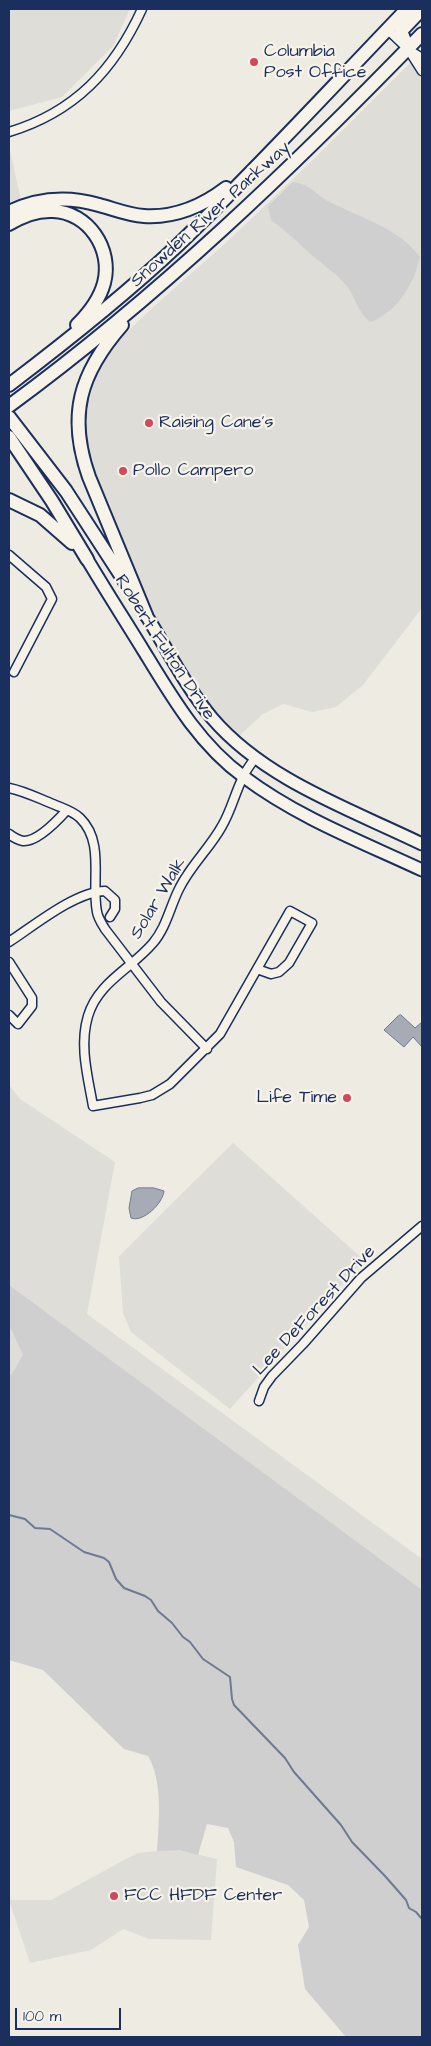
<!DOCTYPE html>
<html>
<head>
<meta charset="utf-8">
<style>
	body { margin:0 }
	#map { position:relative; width:431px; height:2046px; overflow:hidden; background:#eeebe2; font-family:"Architects Daughter",sans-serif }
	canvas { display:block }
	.frame { position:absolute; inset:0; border:10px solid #1b2f5e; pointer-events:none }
	.scale { position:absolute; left:15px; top:2008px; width:106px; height:22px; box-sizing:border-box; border:2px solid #1b2f5e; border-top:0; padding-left:6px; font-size:15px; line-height:18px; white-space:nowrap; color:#1b2f5e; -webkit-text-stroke:4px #f7f3e8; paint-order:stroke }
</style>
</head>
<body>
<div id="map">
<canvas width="431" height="2046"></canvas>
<div class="frame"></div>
<div class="scale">100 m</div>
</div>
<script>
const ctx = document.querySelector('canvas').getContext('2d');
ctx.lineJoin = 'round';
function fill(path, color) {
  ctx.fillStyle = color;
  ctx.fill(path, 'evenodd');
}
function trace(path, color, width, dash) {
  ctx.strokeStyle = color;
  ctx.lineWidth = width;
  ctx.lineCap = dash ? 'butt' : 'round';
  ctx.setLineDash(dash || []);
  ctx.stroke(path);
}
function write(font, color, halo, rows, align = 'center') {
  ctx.font = font + ' "Architects Daughter",sans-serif';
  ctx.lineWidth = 4.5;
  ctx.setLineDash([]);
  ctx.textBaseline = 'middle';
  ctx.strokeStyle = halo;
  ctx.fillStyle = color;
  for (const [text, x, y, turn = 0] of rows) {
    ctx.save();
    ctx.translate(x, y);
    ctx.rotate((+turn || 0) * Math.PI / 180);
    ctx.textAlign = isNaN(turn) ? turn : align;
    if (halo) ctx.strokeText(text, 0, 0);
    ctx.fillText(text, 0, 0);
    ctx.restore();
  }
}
const built = new Path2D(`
	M 9,9 L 130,9 L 113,46 L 62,97 L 9,111 Z
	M 422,51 L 422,608 L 363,685 L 336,707 L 312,712 L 283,704 L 263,714 L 239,736 L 215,711 L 198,688 L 151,609 L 122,543 L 89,460 L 85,421 L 88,397 L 98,369 L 119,340 L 151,309 L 228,241 L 315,158 Z
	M 9,146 L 21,200 L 9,205 Z
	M 9,1085 L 20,1099 L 115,1162 L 87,1314 L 422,1559 L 422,1596 L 70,1403 L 9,1375 Z
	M 233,1143 L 364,1260 L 230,1409 L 131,1332 L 123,1313 L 119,1256 Z
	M 165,1850 L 179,1850 L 217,1859 L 211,1940 L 149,1939 L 123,1929 L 91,1950 L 30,1963 L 9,1900 L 51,1900 L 137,1853 Z`);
const green = new Path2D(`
	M 293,182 C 311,185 312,191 326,200 C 359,218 397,226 420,257 C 414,284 397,312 371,322 C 357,313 356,296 345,284 C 333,270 317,261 304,248 C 294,238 283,229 271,220 L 268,206 Z
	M 9,1285 L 422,1590 L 422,2037 L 346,2037 L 305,1989 L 298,1945 L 309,1927 L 304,1900 L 288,1885 L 236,1867 L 234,1842 L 228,1828 L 207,1824 L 198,1855 L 179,1850 L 157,1851 C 159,1822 163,1781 148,1756 L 124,1749 L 43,1670 L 9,1660 L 9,1375 L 11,1375 L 23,1355 L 9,1324 Z`);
const water = new Path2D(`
	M 401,1015 L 415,1028 L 422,1022 L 422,1047 L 413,1037 L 404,1047 L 384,1030 L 398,1016 Z
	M 154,1188 L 164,1191 C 163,1203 143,1223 131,1218 L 129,1208 L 132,1191 L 138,1188 Z`);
const stream = new Path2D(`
	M 9,1515 L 25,1519 L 35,1528 L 50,1529 L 84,1552 L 104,1558 L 109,1562 L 116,1579 L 124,1588 L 145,1596 L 151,1600 L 158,1611 L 172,1623 L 183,1637 L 190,1642 L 203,1659 L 230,1677 L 232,1699 L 234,1705 L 285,1758 L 294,1772 L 341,1825 L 352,1842 L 385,1876 L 406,1900 L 409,1908 L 416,1912 L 422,1919`);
const street = new Path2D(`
	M 387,29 L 408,49 L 422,71
	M 409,50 L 422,58
	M 9,132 C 75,112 114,70 142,9
	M 9,555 L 46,587 L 52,599 L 14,672
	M 255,758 C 251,764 246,770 243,777 C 235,793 231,811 222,826 C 210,848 190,866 179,889 C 170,907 166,928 153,943 C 131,969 98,982 88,1016 C 79,1046 88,1077 93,1106 L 140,1098 L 152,1095 L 170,1084 L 220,1034 L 257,969 L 271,974 L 279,972 L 289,963 L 312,923 L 290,911 L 257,969
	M 9,788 C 24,791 38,798 53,804 C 62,808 73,811 80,818 C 105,842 91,882 97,912 C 98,918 102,924 105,929 L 161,1002 L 207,1049
	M 9,834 C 13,837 17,840 23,841 C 37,842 58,820 67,810
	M 9,942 C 35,925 75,892 105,891 L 115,900 L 115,909 L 110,917
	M 9,962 L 32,998 L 32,1006 L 18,1024 L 9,1015
	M 259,1401 L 264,1387 L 272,1376 L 303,1344 L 361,1278 L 422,1226`);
const secondary = new Path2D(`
	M 87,559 C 106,591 126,622 145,653 C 173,699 200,745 244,777 C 297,817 362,842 422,870
	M 146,615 C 167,649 186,687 212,718 C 265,780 350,809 422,844`);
const primary = new Path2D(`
	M 408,49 L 401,31 L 422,9
	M 9,212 C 38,198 68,196 99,205 C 114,209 128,215 144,216 C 175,218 201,207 226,188
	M 9,224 C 22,216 37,210 53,211 C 88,212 113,249 104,283 C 100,298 88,314 77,325
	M 122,325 C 80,373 67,415 89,477 L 146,615
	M 9,385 C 67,341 125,295 178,245 C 257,169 331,88 407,9
	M 9,406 C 159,296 293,167 422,34
	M 9,417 L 66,491 L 129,588
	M 9,437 L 52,501 L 87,559
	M 9,500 L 40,515 L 72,543`);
const markers = [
	[254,62,5,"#d1495b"],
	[149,423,5,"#d1495b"],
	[123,471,5,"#d1495b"],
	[347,1098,5,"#d1495b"],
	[114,1896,5,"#d1495b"]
];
const poiNames = [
	["Columbia",264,52],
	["Post Office",264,73],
	["Raising Cane's",159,423],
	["Pollo Campero",133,471],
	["Life Time",337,1098,"right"],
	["FCC HFDF Center",124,1896]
];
const streetNames = [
	["Snowden River Parkway",211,215,-42],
	["Robert Fulton Drive",164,648,57],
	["Solar Walk",159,899,-59],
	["Lee DeForest Drive",315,1311,-47]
];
fill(built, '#deddd8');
fill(green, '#cfcfcf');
fill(water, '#a6abb5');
trace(water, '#6e7992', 1);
trace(stream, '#6e7992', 2);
trace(street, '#1b2f5e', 11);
trace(secondary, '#1b2f5e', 15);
trace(primary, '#1b2f5e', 16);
trace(street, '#f7f3e8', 8);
trace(secondary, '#f7f3e8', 11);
trace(primary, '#f7f3e8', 12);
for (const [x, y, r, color] of markers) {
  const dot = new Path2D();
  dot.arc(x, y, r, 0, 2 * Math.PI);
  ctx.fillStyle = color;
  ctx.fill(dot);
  trace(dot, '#f7f3e8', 2);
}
write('18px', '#1b2f5e', '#f7f3e8', poiNames, 'left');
write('18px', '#1b2f5e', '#f7f3e8', streetNames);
</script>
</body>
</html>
